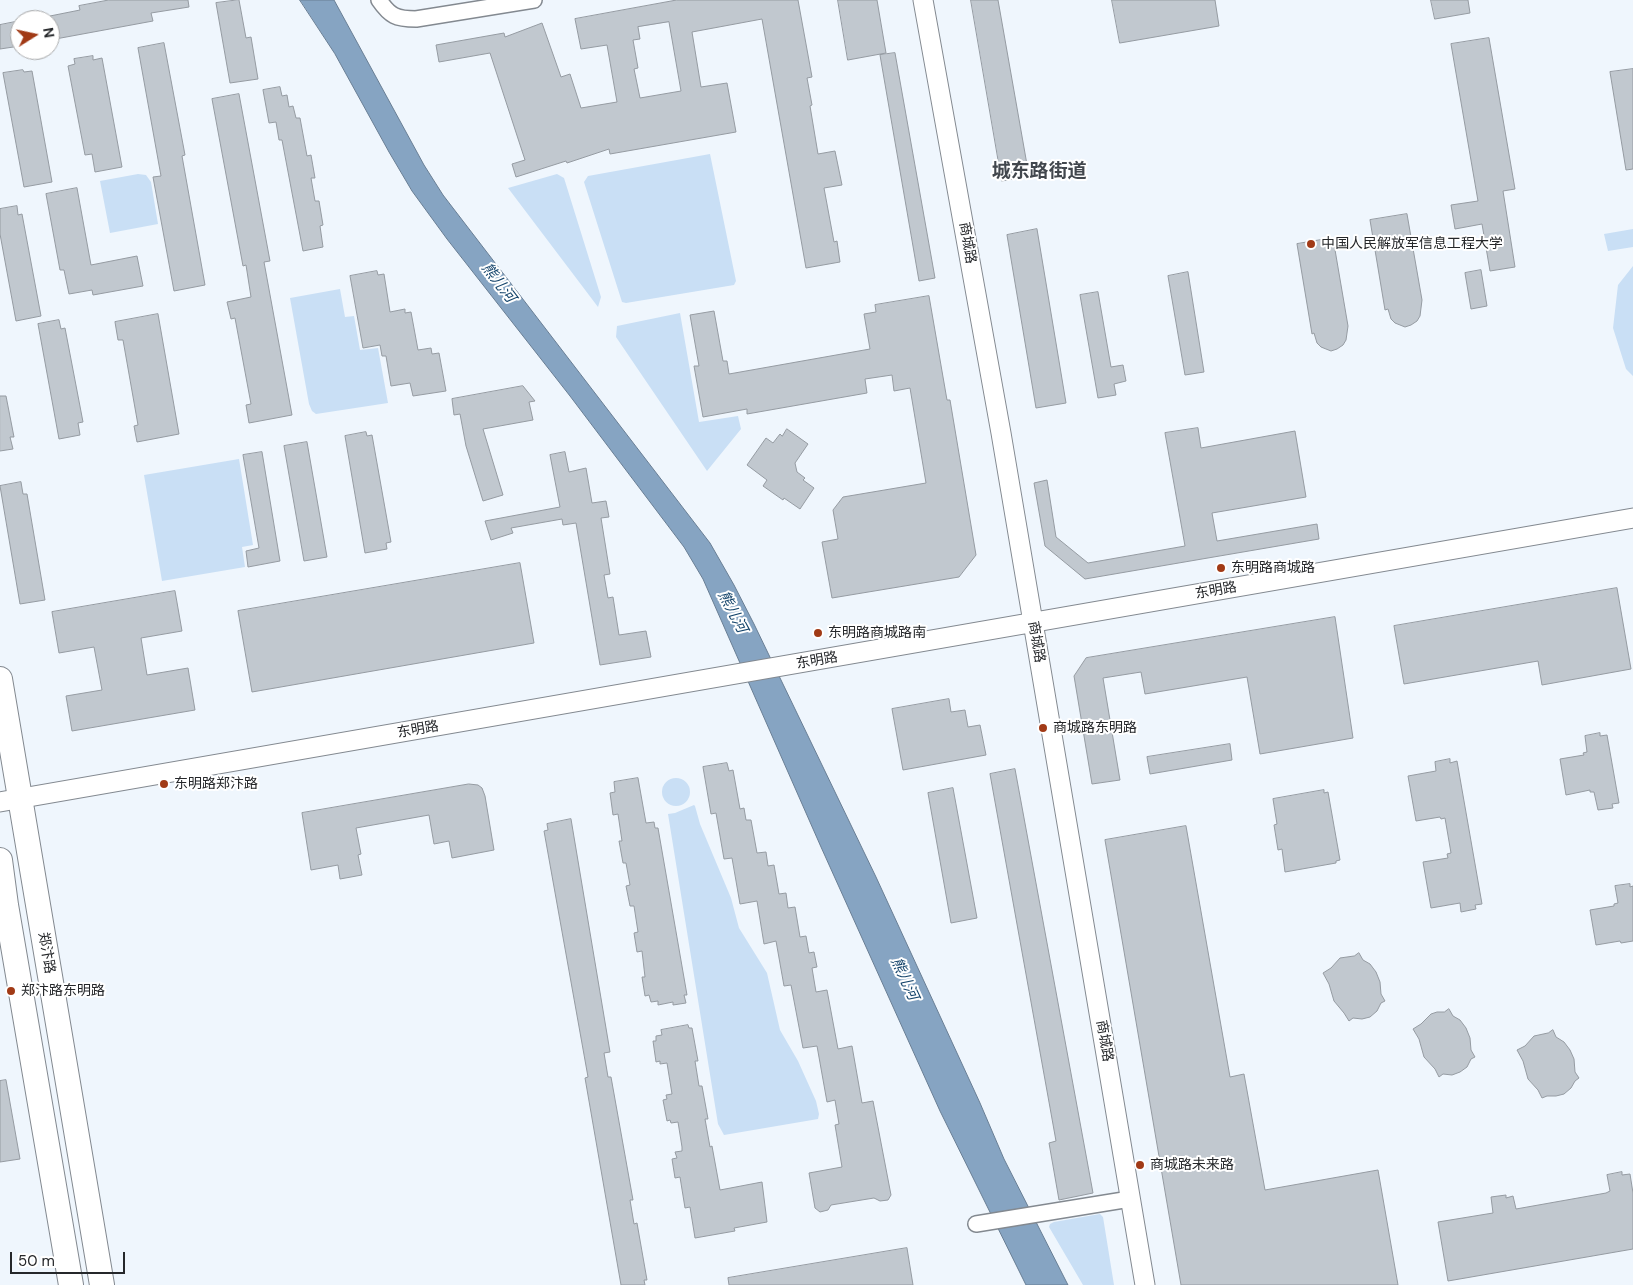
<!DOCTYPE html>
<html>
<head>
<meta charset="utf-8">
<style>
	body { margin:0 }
	#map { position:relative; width:1633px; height:1285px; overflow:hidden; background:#eff6fd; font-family:"DM Sans",sans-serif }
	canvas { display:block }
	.north { position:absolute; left:10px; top:10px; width:50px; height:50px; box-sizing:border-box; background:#fff; border:1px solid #a8a9aa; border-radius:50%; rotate:80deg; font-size:14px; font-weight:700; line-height:20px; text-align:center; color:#25272a }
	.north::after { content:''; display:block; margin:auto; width:18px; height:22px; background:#a13a16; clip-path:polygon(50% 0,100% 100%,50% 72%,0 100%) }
	.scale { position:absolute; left:10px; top:1252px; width:115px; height:22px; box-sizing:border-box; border:2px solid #25272a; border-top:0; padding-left:6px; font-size:15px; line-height:18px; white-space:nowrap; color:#25272a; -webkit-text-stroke:4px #fff; paint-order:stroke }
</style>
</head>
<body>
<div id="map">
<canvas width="1633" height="1285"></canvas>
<div class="north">N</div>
<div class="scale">50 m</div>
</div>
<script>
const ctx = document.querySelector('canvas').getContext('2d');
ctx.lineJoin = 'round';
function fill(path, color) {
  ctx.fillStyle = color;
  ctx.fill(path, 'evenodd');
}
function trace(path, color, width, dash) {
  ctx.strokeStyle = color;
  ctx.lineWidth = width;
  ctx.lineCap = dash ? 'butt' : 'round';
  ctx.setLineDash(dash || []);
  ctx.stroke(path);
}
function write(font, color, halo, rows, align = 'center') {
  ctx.font = font + ' "DM Sans","Noto Sans SC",sans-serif';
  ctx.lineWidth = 4;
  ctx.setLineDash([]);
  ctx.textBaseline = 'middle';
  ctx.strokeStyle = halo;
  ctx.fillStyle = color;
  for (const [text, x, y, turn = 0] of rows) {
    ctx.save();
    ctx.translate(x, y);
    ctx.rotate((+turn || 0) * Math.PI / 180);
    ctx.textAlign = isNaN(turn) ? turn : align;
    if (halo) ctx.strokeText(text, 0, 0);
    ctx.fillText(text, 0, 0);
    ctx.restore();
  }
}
const green = new Path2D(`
	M 710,154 L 736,281 L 734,285 L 626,303 L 622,302 L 584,182 L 588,176 Z
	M 138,174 L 146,175 L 151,182 L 158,224 L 110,233 L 100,181 Z
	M 557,174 L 564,178 L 601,297 L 598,307 L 508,188 Z
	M 1633,229 L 1633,247 L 1608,251 L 1604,234 Z
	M 1633,266 L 1633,376 L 1626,369 L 1613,328 L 1618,285 Z
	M 340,289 L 345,317 L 354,316 L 360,350 L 378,348 L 388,403 L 316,414 L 312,411 L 309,404 L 290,298 Z
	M 680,313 L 699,422 L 738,416 L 741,429 L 707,471 L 616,337 L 617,326 Z
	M 239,459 L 253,545 L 242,547 L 245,567 L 162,581 L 144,475 Z
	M662 792a14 14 0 1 1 28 0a14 14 0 1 1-28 0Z
	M 694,805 L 695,806 L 700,824 L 731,898 L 739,928 L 767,973 L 780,1030 L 798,1061 L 816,1101 L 819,1114 L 818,1119 L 724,1135 L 718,1124 L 668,814 L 675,813 Z
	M 1100,1214 L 1103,1217 L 1114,1285 L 1083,1285 L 1049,1227 L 1050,1224 L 1054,1222 Z`);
const water = new Path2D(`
	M 300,0 L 334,0 L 424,165 L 443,195 L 710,543 L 734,585 L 754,624 L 876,877 L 980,1103 L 1004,1159 L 1068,1285 L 1026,1285 L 940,1111 L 821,847 L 703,579 L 684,547 L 570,396 L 447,239 L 412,191 L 389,152 L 335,54 Z`);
const building = new Path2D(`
	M 109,0 L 188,0 L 189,7 L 151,13 L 153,21 L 50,40 L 50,16 L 80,10 L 79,6 Z
	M 239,0 L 246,38 L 251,37 L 258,79 L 230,83 L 216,3 Z
	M 677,0 L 798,0 L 812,77 L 807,78 L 812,105 L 810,106 L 818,154 L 835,151 L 842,185 L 824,188 L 834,242 L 837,241 L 840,262 L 806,268 L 762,19 L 692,32 L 701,87 L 727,83 L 736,132 L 610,154 L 609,149 L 567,163 L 566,161 L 516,177 L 512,164 L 525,160 L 490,53 L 439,62 L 436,45 L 504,33 L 505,37 L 542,23 L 561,77 L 570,74 L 581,108 L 617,102 L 607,45 L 581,49 L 575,19 ZM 669,22 L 681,91 L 640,98 L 634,69 L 638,68 L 633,40 L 640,39 L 638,27 Z
	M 838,0 L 877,0 L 886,53 L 848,60 Z
	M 971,0 L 998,0 L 1029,176 L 1002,181 Z
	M 1112,0 L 1215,0 L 1219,26 L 1120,43 Z
	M 1431,0 L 1468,0 L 1470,13 L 1435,19 Z
	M 20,21 L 20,46 L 0,49 L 0,25 Z
	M 1489,38 L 1515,189 L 1503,191 L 1515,267 L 1490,271 L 1482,224 L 1455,229 L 1451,205 L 1478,201 L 1451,44 Z
	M 164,43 L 185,155 L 182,156 L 205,285 L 174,291 L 153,177 L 161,176 L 138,48 Z
	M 895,53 L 935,278 L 919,281 L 880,55 Z
	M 93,56 L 93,60 L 102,58 L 122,167 L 95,172 L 92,154 L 85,155 L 68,66 L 75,64 L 74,59 Z
	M 1633,69 L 1633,169 L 1626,170 L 1610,72 Z
	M 23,70 L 24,72 L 32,71 L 52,182 L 24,187 L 3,73 Z
	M 280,87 L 282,96 L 287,95 L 289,107 L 293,106 L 296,118 L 300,118 L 307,156 L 311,155 L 315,178 L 311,178 L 315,201 L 319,201 L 323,225 L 320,226 L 323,247 L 303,251 L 282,140 L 279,140 L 276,122 L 269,123 L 263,90 Z
	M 239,94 L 270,261 L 264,262 L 292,415 L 249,423 L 246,405 L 251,404 L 235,318 L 231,319 L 227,302 L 251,297 L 246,265 L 243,266 L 212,99 Z
	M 77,188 L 91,265 L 137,256 L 143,286 L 93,295 L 92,290 L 69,294 L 64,270 L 60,270 L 46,194 Z
	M 17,206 L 18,215 L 22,214 L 41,316 L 16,321 L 0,234 L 0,209 Z
	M 1407,214 L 1422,300 L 1420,316 L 1417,321 L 1411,325 L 1405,327 L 1395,323 L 1391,319 L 1388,309 L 1385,310 L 1370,220 Z
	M 1037,229 L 1066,403 L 1036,408 L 1007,235 Z
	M 1333,238 L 1348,326 L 1346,340 L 1343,345 L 1337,349 L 1331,351 L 1321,347 L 1317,343 L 1314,333 L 1312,334 L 1297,244 Z
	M 1481,270 L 1487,306 L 1471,309 L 1465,273 Z
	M 377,271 L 378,275 L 384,274 L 390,312 L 405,309 L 405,313 L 411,312 L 418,350 L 431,348 L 432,354 L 439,353 L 446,391 L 413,396 L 410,383 L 391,386 L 386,356 L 382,356 L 380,345 L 363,348 L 350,276 Z
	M 1188,272 L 1204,372 L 1185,375 L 1168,276 Z
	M 1098,292 L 1111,367 L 1123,365 L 1126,381 L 1114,384 L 1116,395 L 1098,398 L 1080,295 Z
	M 929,296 L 947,400 L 950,400 L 976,555 L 959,577 L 832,598 L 822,542 L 838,539 L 833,510 L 843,497 L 926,483 L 910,388 L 894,391 L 892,375 L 865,379 L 867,393 L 747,414 L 747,409 L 703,417 L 694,366 L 699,366 L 690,315 L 714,311 L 723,361 L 727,361 L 729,374 L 870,349 L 864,314 L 876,312 L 875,305 Z
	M 158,314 L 179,434 L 137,442 L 134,426 L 138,425 L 123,340 L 118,340 L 115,322 Z
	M 59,320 L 61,329 L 65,328 L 83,422 L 78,423 L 80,435 L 59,439 L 38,324 Z
	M 523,386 L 535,401 L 529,402 L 533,420 L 483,429 L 503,495 L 483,501 L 466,446 L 460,414 L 454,415 L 452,399 Z
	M 0,396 L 6,396 L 14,437 L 10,437 L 13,449 L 0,451 Z
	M 1198,428 L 1201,448 L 1295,431 L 1306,497 L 1212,513 L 1217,541 L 1317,524 L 1319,539 L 1085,579 L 1045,546 L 1034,483 L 1047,480 L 1056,537 L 1088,563 L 1185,546 L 1165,433 Z
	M 787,429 L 808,444 L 795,463 L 797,472 L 805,478 L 803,480 L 814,488 L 800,509 L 784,498 L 783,500 L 763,486 L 767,480 L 747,465 L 766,438 L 773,443 L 780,434 L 782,436 Z
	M 366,432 L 367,436 L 372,435 L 391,542 L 386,543 L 387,549 L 365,553 L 345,436 Z
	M 307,442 L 327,557 L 304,561 L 284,446 Z
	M 262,452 L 280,561 L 248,567 L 246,551 L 259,548 L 243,455 Z
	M 565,452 L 569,472 L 586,468 L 592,503 L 606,501 L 609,517 L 601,518 L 610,574 L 604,575 L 608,598 L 613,597 L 619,635 L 646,631 L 651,657 L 600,665 L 576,523 L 563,525 L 562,519 L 511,528 L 513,533 L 491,540 L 485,521 L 560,507 L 550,455 Z
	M 21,482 L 23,494 L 27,494 L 45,600 L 20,604 L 0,486 Z
	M 520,563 L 534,643 L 252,692 L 238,611 Z
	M 1617,588 L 1631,669 L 1542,685 L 1538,661 L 1404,684 L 1394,626 Z
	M 175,591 L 182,631 L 141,638 L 147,675 L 188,668 L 195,710 L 72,731 L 66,696 L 102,690 L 94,647 L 59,653 L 52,612 Z
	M 1335,617 L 1353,738 L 1260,754 L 1247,677 L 1145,694 L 1141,672 L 1103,678 L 1120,780 L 1092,784 L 1074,676 L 1086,658 Z
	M 949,699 L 951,712 L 965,710 L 968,727 L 980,725 L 986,755 L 903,770 L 892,709 Z
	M 1600,733 L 1600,736 L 1607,735 L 1619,803 L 1612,804 L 1613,808 L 1598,810 L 1594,792 L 1590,792 L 1590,790 L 1566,795 L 1560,759 L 1584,755 L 1583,753 L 1587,752 L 1585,736 Z
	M 1230,744 L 1232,760 L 1150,774 L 1147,757 Z
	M 1450,759 L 1450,763 L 1457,761 L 1482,904 L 1475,905 L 1476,909 L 1461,912 L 1460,903 L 1431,908 L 1423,862 L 1448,858 L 1447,854 L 1451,853 L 1445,818 L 1441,819 L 1440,817 L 1416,821 L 1408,776 L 1436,771 L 1435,762 Z
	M 727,763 L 729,771 L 733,770 L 740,809 L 744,808 L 746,820 L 751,820 L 757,853 L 766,852 L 768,866 L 774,865 L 779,894 L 786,893 L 788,908 L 795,907 L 800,937 L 806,936 L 809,953 L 814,952 L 817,967 L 812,968 L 816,992 L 827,990 L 838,1049 L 852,1046 L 862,1103 L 873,1101 L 891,1195 L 888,1200 L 880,1201 L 874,1198 L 831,1205 L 828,1210 L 820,1212 L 815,1208 L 809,1173 L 842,1167 L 835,1125 L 839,1124 L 835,1100 L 827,1102 L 817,1046 L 803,1048 L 791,985 L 784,986 L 776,941 L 764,944 L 757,901 L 740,904 L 732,858 L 724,859 L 716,813 L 711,814 L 703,767 Z
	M 1015,769 L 1093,1193 L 1059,1200 L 1049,1143 L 1056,1141 L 990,774 Z
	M 638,778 L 646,823 L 654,822 L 655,828 L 658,828 L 687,995 L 684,995 L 686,1003 L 673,1005 L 673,1002 L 658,1005 L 658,1001 L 651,1002 L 649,995 L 645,996 L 642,977 L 645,977 L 642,951 L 637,952 L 634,933 L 638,932 L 634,906 L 630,906 L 626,886 L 630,885 L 626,863 L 623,863 L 619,841 L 622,841 L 618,814 L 613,815 L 610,793 L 615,792 L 614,782 Z
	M 469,784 L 478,785 L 482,788 L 485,796 L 494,850 L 452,858 L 449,841 L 434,844 L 429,815 L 356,828 L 361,854 L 358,855 L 362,875 L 340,879 L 338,865 L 311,870 L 302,813 Z
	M 953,788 L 977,918 L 951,923 L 928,793 Z
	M 1324,790 L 1324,793 L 1328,792 L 1340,860 L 1336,861 L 1336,863 L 1285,872 L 1282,849 L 1278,850 L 1274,825 L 1277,824 L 1273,799 Z
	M 571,819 L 610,1052 L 604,1053 L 608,1077 L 611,1077 L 633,1200 L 630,1200 L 634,1224 L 637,1223 L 647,1280 L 644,1280 L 645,1285 L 621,1285 L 585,1078 L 588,1077 L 544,831 L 548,830 L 547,824 Z
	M 1186,826 L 1230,1077 L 1244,1074 L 1265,1190 L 1378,1170 L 1398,1285 L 1181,1285 L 1105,840 Z
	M 1630,884 L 1630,887 L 1633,886 L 1633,941 L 1621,943 L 1620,941 L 1596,945 L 1590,910 L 1614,906 L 1614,904 L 1618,903 L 1615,886 Z
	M 1359,953 L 1363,960 L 1370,964 L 1376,972 L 1380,982 L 1381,994 L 1385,1001 L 1381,1003 L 1377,1011 L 1370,1017 L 1362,1019 L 1353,1018 L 1349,1021 L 1344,1013 L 1334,1001 L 1329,984 L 1323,973 L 1331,968 L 1340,958 L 1354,956 Z
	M 1449,1009 L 1453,1016 L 1460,1020 L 1466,1028 L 1470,1038 L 1471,1050 L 1475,1057 L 1471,1059 L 1467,1067 L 1460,1072 L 1452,1075 L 1443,1074 L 1439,1077 L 1435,1069 L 1424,1057 L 1419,1039 L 1413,1029 L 1421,1024 L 1431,1014 L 1437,1012 L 1444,1012 Z
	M 688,1025 L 689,1028 L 692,1028 L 698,1061 L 695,1061 L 699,1086 L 702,1086 L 708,1119 L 705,1119 L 710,1147 L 712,1146 L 720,1190 L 762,1182 L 767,1222 L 734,1228 L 735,1231 L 695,1238 L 690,1207 L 685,1208 L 680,1177 L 675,1178 L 672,1159 L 677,1158 L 675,1152 L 682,1151 L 682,1147 L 678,1122 L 671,1123 L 670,1120 L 667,1121 L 663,1100 L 667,1099 L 666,1095 L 672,1094 L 667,1063 L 660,1064 L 660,1061 L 656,1062 L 653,1041 L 656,1041 L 656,1036 L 662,1035 L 661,1030 Z
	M 1553,1030 L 1556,1037 L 1564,1042 L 1570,1050 L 1574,1059 L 1575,1072 L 1579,1078 L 1575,1081 L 1571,1088 L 1564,1094 L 1556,1096 L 1547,1096 L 1542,1098 L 1538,1090 L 1528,1079 L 1523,1061 L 1517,1050 L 1525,1046 L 1534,1036 L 1548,1033 Z
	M 6,1080 L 20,1159 L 0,1162 L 0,1081 Z
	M 1622,1172 L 1622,1175 L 1630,1174 L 1633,1193 L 1633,1249 L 1448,1281 L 1438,1222 L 1493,1213 L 1491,1197 L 1506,1195 L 1506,1198 L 1513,1196 L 1516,1209 L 1606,1193 L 1610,1191 L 1607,1175 Z
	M 907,1248 L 913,1285 L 729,1285 L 728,1278 Z`);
const minor = new Path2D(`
	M 379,0 C 390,16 396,19 416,19 L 534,0
	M 976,1224 L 1130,1199`);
const tertiary = new Path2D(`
	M 923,0 L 1001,433 L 1145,1285
	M 0,802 L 1633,518`);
const primary = new Path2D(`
	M 0,679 L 102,1285
	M 0,860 L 6,905 L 71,1285`);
const markers = [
	[1311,244,5,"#a13a16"],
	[1221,568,5,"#a13a16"],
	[818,633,5,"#a13a16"],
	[1043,728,5,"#a13a16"],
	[164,784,5,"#a13a16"],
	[11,991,5,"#a13a16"],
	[1140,1165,5,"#a13a16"]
];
const streetNames = [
	["商城路",967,243,80],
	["东明路",1216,591,-10],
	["商城路",1036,642,80],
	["东明路",817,661,-10],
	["东明路",418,730,-10],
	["郑汴路",46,953,80],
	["商城路",1104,1041,80]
];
const poiNames = [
	["中国人民解放军信息工程大学",1321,244],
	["东明路商城路",1231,568],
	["东明路商城路南",828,633],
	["商城路东明路",1053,728],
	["东明路郑汴路",174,784],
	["郑汴路东明路",21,991],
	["商城路未来路",1150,1165]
];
const waterNames = [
	["熊儿河",498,283,53],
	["熊儿河",732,612,62],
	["熊儿河",904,979,65]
];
const districtNames = [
	["城东路街道",1039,172]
];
fill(green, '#c9dff5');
fill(water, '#86a4c2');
trace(water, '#697e94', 1);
fill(building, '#c1c8cf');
trace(building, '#959ba2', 1);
trace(minor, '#838990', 18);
trace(tertiary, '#838990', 21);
trace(primary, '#838990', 26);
trace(minor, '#fff', 15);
trace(tertiary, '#fff', 19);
trace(primary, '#fff', 24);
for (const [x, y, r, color] of markers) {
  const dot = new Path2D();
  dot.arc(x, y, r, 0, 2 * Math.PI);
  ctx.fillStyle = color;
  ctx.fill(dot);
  trace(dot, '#fff', 2);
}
write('14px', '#25272a', '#fff', streetNames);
write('14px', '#25272a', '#fff', poiNames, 'left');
write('italic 15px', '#14446b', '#fff', waterNames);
write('bold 19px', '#42474d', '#fff', districtNames);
</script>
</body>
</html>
